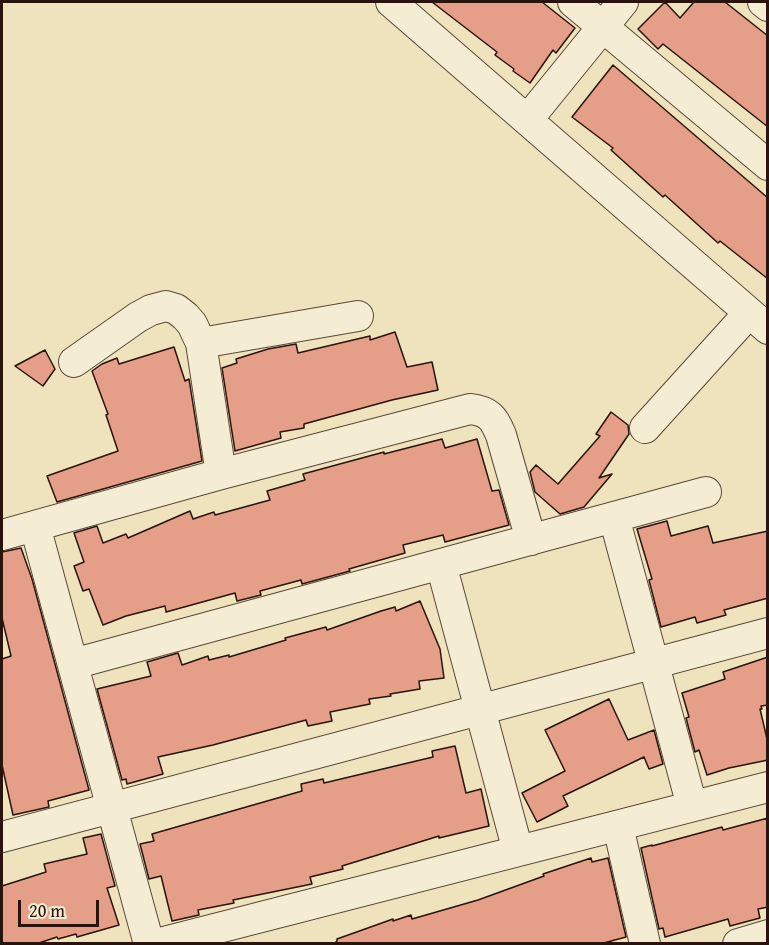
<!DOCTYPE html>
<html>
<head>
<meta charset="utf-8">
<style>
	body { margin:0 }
	#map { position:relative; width:769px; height:945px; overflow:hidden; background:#eee3bc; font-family:"Gentium Book Plus",serif }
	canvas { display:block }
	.frame { position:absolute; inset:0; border:3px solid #28140c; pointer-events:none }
	.scale { position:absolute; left:18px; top:900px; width:81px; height:27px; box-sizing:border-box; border:3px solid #28140c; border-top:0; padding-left:8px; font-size:18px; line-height:21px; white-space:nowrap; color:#28140c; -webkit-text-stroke:4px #f4edd3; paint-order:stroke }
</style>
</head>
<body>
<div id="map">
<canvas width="769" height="945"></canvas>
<div class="frame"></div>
<div class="scale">20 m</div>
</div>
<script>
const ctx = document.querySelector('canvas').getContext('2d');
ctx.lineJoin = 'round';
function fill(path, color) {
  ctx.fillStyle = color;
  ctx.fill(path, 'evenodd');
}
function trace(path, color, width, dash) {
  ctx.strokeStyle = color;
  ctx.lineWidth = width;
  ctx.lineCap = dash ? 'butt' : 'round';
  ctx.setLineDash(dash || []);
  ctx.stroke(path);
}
const building = new Path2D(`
	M 432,2 L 542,2 L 575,28 L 556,53 L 553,50 L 530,83 L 513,71 L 514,69 L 495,55 L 497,52 Z
	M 665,2 L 680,18 L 694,2 L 725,2 L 768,36 L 768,127 L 663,44 L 658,49 L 638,29 Z
	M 613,65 L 768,198 L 768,279 L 720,241 L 718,243 L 665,195 L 663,197 L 611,150 L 613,148 L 572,117 Z
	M 395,332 L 407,367 L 432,362 L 438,390 L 392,400 L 304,424 L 304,428 L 280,432 L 281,438 L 235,451 L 222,368 L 237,363 L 236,359 L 268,349 L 296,344 L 298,353 L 370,336 L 370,340 Z
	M 174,347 L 185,381 L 189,379 L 202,461 L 57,502 L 47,476 L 118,451 L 106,415 L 108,414 L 92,371 L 102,364 L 117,358 L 119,364 Z
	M 45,350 L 55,369 L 43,386 L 15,366 Z
	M 611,412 L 628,425 L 629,434 L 599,478 L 612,474 L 584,507 L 560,514 L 535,492 L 530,472 L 536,465 L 558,484 L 600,436 L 596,434 Z
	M 442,439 L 445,448 L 477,439 L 492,491 L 499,490 L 509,525 L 445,542 L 443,535 L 403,545 L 405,553 L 349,569 L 350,571 L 302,584 L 301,580 L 260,591 L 261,595 L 237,601 L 235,593 L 166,612 L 165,606 L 126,616 L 103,625 L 89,589 L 83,591 L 74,566 L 84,562 L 74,533 L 97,526 L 103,543 L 126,534 L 128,538 L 190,511 L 193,519 L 214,512 L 215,515 L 270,500 L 267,491 L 305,480 L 303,474 L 384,452 L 384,454 Z
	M 667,521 L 671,536 L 708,526 L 713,543 L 768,531 L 768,598 L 724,610 L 726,615 L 697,623 L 695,617 L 661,627 L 649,580 L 652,579 L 637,529 Z
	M 21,548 L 32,579 L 89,790 L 48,801 L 49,807 L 13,815 L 2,765 L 2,659 L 11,656 L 2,618 L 2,552 Z
	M 420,601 L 440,649 L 444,678 L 419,681 L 420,689 L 390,694 L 391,696 L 369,699 L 370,704 L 330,712 L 332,721 L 308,726 L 306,720 L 213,745 L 158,757 L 163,774 L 127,784 L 126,779 L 122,780 L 97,689 L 151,676 L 147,662 L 178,653 L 182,665 L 208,656 L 209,660 L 229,655 L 229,657 L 286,640 L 285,638 L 326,627 L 327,630 L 381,611 L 395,607 L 396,611 Z
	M 768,657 L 768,705 L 761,706 L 762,709 L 760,709 L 768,743 L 768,760 L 729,768 L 707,775 L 699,750 L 695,752 L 686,718 L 689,717 L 682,693 L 725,679 L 723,672 Z
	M 609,699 L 628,740 L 654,730 L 663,764 L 649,769 L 644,757 L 563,796 L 568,806 L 537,822 L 522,793 L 565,771 L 545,730 Z
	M 455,746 L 466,793 L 481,789 L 489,826 L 439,838 L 439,836 L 342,866 L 343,869 L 310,877 L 312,884 L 233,900 L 234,903 L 198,910 L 199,915 L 172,921 L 161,876 L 149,879 L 140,844 L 154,841 L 152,834 L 302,791 L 301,784 L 323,779 L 324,783 L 433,757 L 432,751 Z
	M 768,818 L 768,907 L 758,909 L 760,918 L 730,926 L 728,919 L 665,937 L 663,928 L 659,929 L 641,848 L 652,845 L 652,846 L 722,827 L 723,830 Z
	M 101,834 L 115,886 L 107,888 L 119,925 L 77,937 L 76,934 L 58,939 L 57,937 L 36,944 L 2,944 L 2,886 L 46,872 L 44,864 L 87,854 L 83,838 Z
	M 591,858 L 592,862 L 608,858 L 626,937 L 600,944 L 334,944 L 337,941 L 337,939 L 393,919 L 393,921 L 411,915 L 412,919 L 478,900 L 544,876 L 543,874 Z`);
const minor = new Path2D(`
	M 391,2 L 768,329
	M 573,2 L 768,165
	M 763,2 L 768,6
	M 528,119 L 623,2
	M 201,343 L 358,316
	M 74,362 L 138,317 L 151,310 L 166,306 L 176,309 L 185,316 L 192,324 L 201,343 L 221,474
	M 645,428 L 749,313
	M 614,517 L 692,806
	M 35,526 L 149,944
	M 2,535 L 221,474 L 470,409 C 489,411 494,418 501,435 L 531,540
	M 441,564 L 518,851
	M 73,664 L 706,492
	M 618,826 L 645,944
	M 2,837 L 768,633
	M 156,944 L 768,787
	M 738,944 L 768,935`);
fill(building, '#e59e87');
trace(building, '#28140c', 1.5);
trace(minor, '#5a4838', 32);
trace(minor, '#f4edd3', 30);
</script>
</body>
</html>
